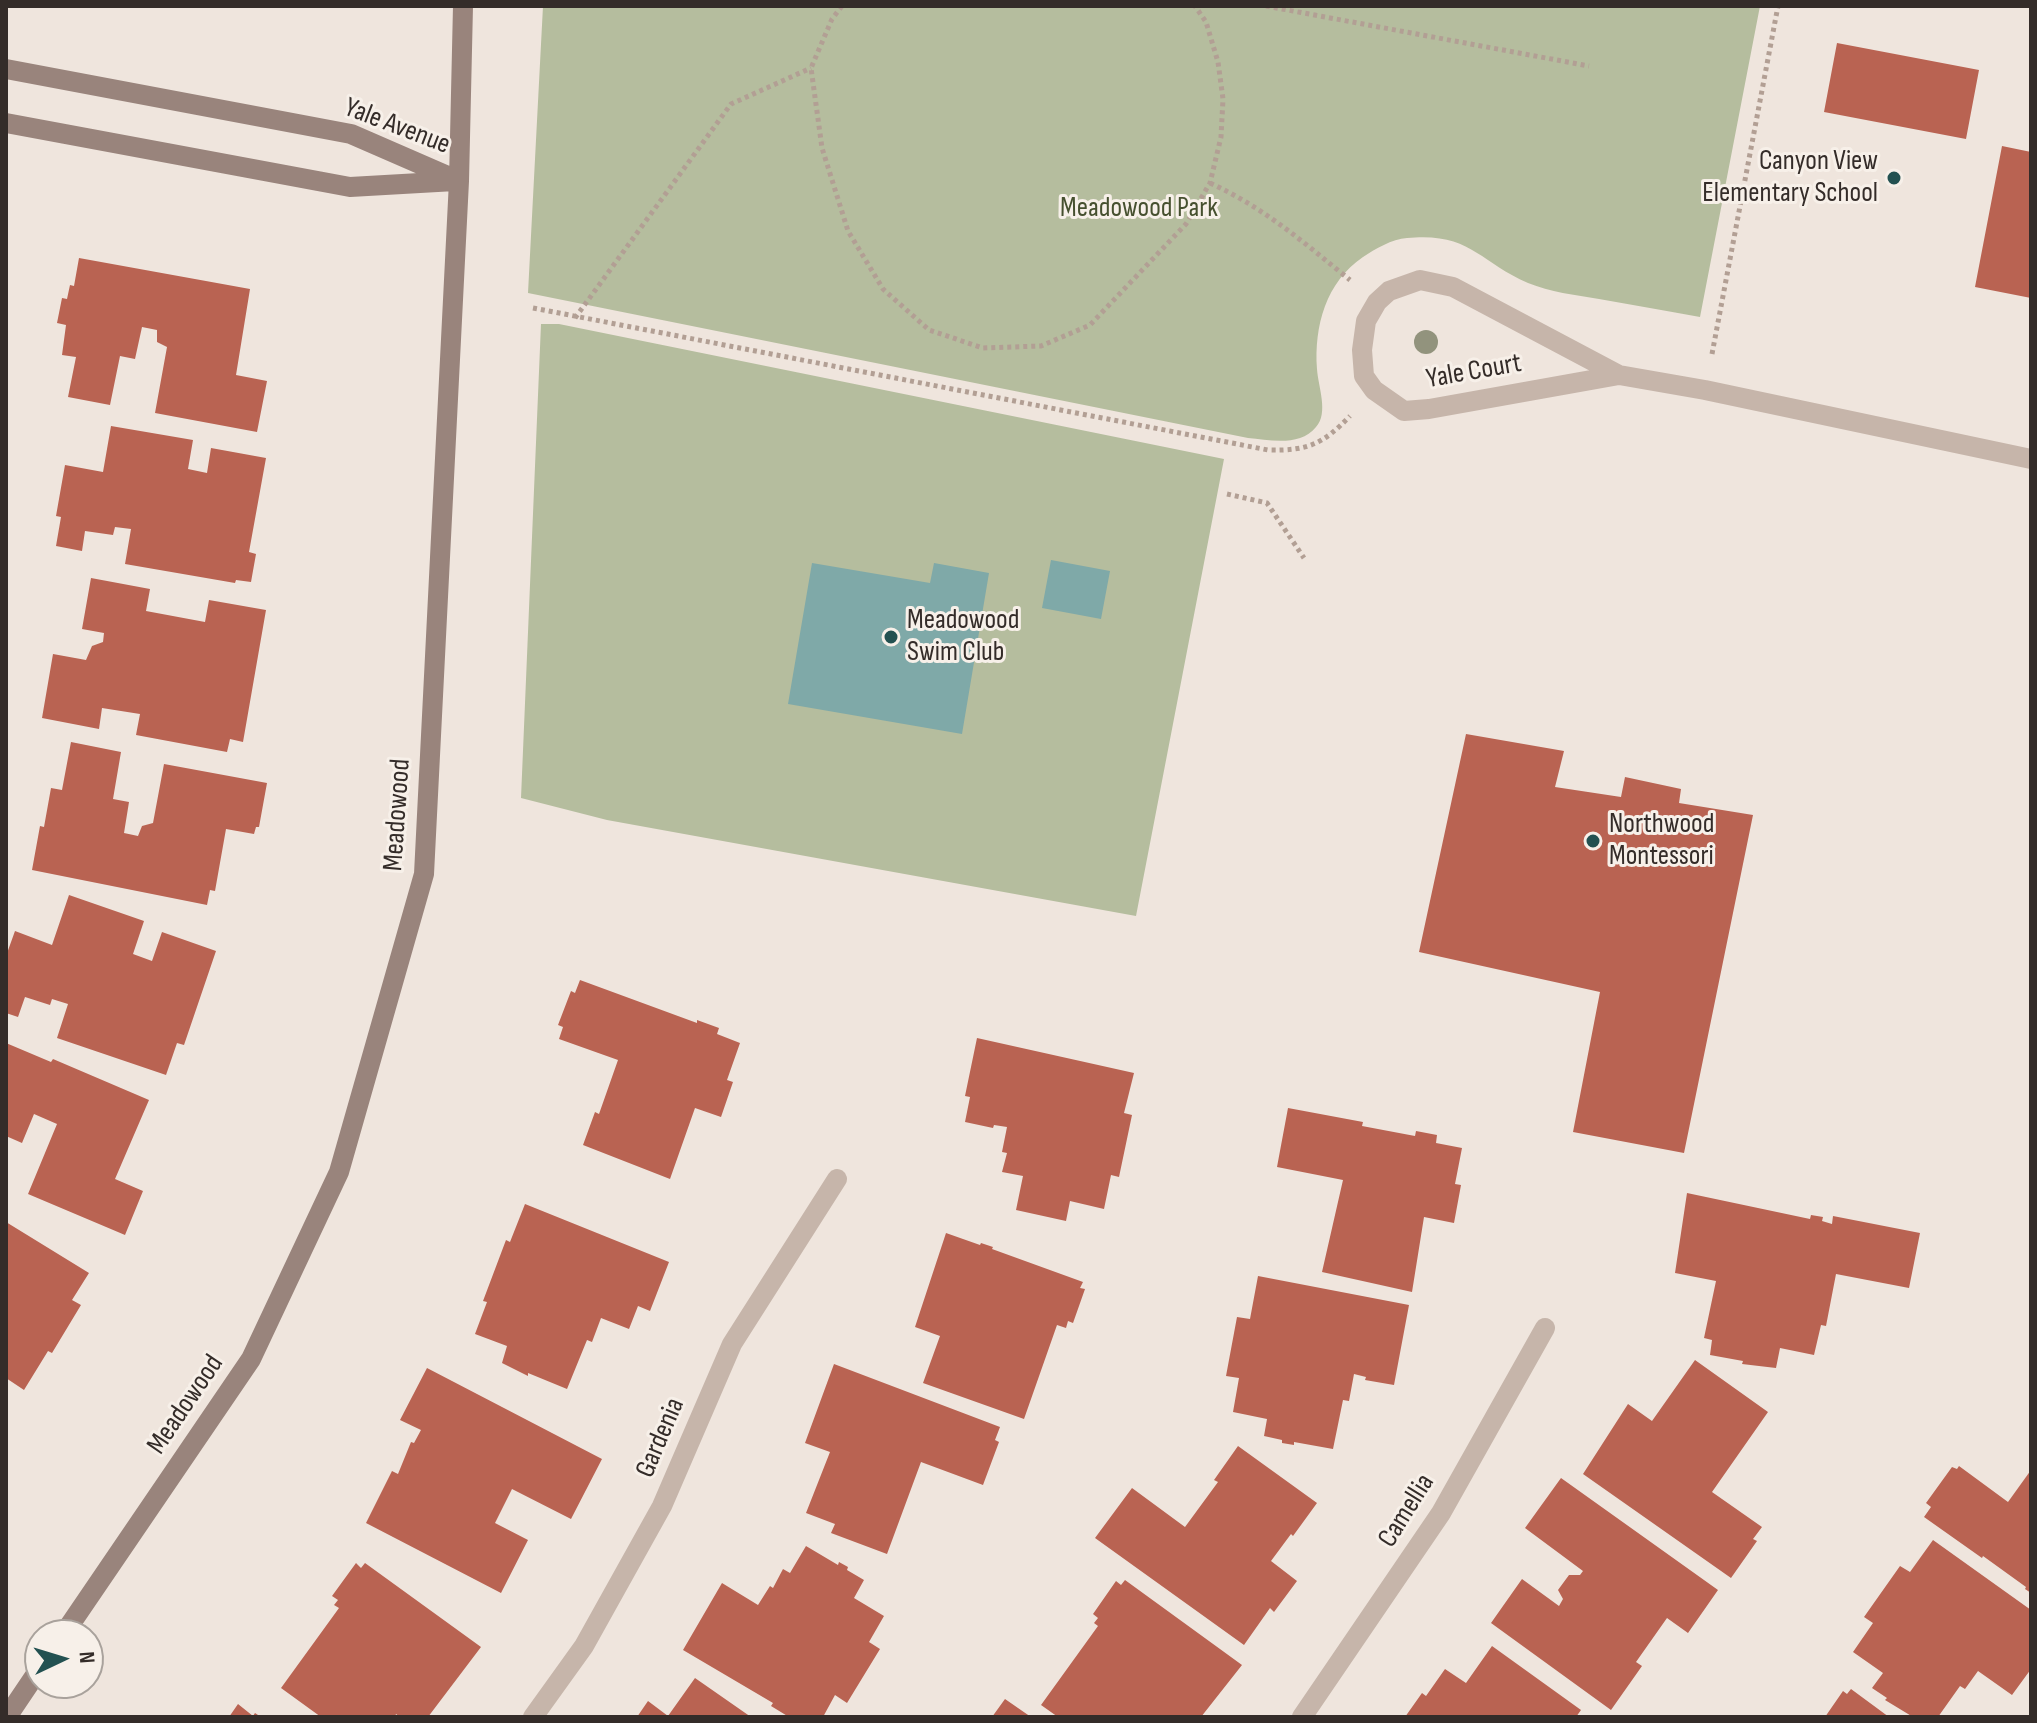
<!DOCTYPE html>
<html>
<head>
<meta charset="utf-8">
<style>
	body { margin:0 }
	#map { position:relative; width:2037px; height:1723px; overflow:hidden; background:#efe5dd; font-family:"Sofia Sans Condensed",sans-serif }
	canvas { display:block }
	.frame { position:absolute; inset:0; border:8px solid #342c29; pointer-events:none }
	.north { position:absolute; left:24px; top:1619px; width:80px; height:80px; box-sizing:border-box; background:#f7f0e9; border:2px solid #a9a29c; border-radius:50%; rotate:86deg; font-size:22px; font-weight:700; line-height:32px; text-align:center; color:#342c29 }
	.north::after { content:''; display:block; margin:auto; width:28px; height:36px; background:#235151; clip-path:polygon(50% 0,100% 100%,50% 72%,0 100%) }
</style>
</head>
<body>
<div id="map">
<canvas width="2037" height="1723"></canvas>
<div class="frame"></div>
<div class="north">N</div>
</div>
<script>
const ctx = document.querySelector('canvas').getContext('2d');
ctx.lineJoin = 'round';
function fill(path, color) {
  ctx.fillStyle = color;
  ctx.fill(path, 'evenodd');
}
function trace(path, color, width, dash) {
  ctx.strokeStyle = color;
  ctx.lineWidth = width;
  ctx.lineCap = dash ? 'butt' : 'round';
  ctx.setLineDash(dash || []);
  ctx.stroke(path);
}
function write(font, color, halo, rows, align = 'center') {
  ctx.font = font + ' "Sofia Sans Condensed",sans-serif';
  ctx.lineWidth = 6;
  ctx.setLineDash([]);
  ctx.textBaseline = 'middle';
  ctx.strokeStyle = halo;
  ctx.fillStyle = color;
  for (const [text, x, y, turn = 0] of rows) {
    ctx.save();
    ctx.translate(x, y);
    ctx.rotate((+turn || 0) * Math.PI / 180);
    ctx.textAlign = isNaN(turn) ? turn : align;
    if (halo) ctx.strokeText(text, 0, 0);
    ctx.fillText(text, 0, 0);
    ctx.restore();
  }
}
const green = new Path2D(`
	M 543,6 L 1760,6 L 1700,317 C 1667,311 1633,305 1599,299 C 1575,295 1550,292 1528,283 C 1478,261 1470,232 1407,238 C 1392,239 1375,249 1363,257 C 1326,282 1314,326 1317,369 C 1318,386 1329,413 1316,427 C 1300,447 1270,440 1248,438 L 528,293 Z
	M 541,324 L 559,324 L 1224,459 L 1136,916 L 607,820 L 521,798 Z`);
const water = new Path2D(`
	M 1051,560 L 1110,571 L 1101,619 L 1042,608 Z
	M 812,563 L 930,583 L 934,563 L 989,573 L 962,734 L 788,704 Z`);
const building = new Path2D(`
	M 1837,43 L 1979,70 L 1966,139 L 1824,112 Z
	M 2002,146 L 2031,152 L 2031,298 L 1975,287 Z
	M 79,258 L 250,289 L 236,375 L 267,381 L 257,432 L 155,413 L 167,347 L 157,342 L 157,330 L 142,327 L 135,359 L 120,356 L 110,405 L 68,397 L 76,357 L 62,355 L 66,325 L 57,323 L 62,298 L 67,299 L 70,285 L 74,286 Z
	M 111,426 L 193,440 L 188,469 L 207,473 L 211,448 L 266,458 L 249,552 L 256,554 L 251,582 L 236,580 L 235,583 L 125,564 L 131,529 L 115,527 L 113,535 L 85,531 L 82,551 L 56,546 L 61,517 L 56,516 L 65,465 L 103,472 Z
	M 91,578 L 150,589 L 146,611 L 205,622 L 209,600 L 266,610 L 243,742 L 230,739 L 227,752 L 136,735 L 140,714 L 102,708 L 99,729 L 42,718 L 53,654 L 86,660 L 92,646 L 103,642 L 104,633 L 82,629 Z
	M 1466,734 L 1564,751 L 1555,787 L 1621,797 L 1625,777 L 1681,789 L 1679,803 L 1753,815 L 1684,1153 L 1573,1132 L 1600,992 L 1419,952 Z
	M 71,742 L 121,752 L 113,799 L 129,802 L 124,833 L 138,836 L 142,826 L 153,823 L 164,764 L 267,783 L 259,827 L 256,827 L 254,834 L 226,829 L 215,891 L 210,890 L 207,905 L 32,870 L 40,826 L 44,827 L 51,788 L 62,790 Z
	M 69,895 L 144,921 L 133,954 L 152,961 L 162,932 L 216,951 L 184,1045 L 177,1043 L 166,1075 L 57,1038 L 68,1004 L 52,999 L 50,1005 L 25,997 L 18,1017 L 6,1013 L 6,956 L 15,931 L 52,945 Z
	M 580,980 L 697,1023 L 697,1020 L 719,1028 L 717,1034 L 740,1043 L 727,1080 L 733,1082 L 721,1117 L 695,1108 L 670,1179 L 583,1145 L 595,1112 L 599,1114 L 618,1060 L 559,1039 L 563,1027 L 558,1025 L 571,991 L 575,993 Z
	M 977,1038 L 1134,1073 L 1124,1113 L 1132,1115 L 1119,1177 L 1111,1175 L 1104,1209 L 1070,1201 L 1066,1221 L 1016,1210 L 1023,1176 L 1002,1172 L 1007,1153 L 1002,1152 L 1007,1127 L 994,1125 L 993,1128 L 965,1122 L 970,1097 L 965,1096 Z
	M 6,1043 L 51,1062 L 53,1059 L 149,1100 L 115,1179 L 143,1191 L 125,1235 L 28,1194 L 57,1124 L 34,1114 L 22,1143 L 6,1136 Z
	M 1288,1108 L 1363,1122 L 1362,1126 L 1415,1136 L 1416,1131 L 1437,1135 L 1436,1143 L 1462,1148 L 1455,1184 L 1461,1185 L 1454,1223 L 1424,1217 L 1412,1292 L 1322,1272 L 1343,1180 L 1277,1167 Z
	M 1687,1193 L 1810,1219 L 1811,1215 L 1823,1217 L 1822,1221 L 1832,1224 L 1833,1216 L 1920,1233 L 1909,1288 L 1836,1274 L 1826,1326 L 1821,1325 L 1814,1355 L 1780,1348 L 1776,1368 L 1742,1364 L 1743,1361 L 1710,1355 L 1712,1340 L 1704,1338 L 1716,1281 L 1675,1273 Z
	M 525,1204 L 669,1262 L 650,1311 L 638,1306 L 629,1329 L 601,1318 L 592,1342 L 587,1340 L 567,1389 L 528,1373 L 528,1376 L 502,1363 L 507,1346 L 475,1334 L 487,1302 L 483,1301 L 506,1240 L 510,1242 Z
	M 6,1222 L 89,1273 L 72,1300 L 81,1305 L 52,1353 L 48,1351 L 24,1390 L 6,1378 Z
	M 946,1233 L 980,1245 L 981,1243 L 993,1247 L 992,1249 L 1083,1282 L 1080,1288 L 1085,1289 L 1073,1323 L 1068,1321 L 1066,1328 L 1057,1325 L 1024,1419 L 923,1383 L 940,1336 L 915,1327 Z
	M 1258,1276 L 1409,1305 L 1394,1385 L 1365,1380 L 1366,1377 L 1354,1374 L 1349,1401 L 1343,1400 L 1333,1449 L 1294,1442 L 1294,1445 L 1282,1443 L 1282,1440 L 1264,1436 L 1267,1419 L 1233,1412 L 1239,1378 L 1226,1376 L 1237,1317 L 1250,1319 Z
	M 1695,1360 L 1768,1412 L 1712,1492 L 1762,1527 L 1753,1539 L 1757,1541 L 1731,1578 L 1583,1474 L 1628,1404 L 1652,1421 Z
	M 834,1364 L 1000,1427 L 995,1440 L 999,1442 L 983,1485 L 921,1462 L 887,1554 L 831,1533 L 835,1524 L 806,1513 L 830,1452 L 805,1443 Z
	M 427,1368 L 602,1459 L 571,1519 L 512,1489 L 495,1523 L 528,1540 L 501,1593 L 366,1523 L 392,1471 L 398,1474 L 411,1442 L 414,1443 L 421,1430 L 400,1420 Z
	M 1238,1446 L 1317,1503 L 1293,1536 L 1291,1534 L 1271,1561 L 1297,1581 L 1274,1612 L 1270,1608 L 1244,1645 L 1095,1538 L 1132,1488 L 1185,1527 L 1218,1482 L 1214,1480 Z
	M 1959,1466 L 2008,1502 L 2031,1470 L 2031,1593 L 2025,1589 L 2026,1587 L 1983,1556 L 1982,1558 L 1924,1517 L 1931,1507 L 1926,1503 L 1952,1467 L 1957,1469 Z
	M 1561,1478 L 1718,1590 L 1688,1633 L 1667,1618 L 1636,1662 L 1642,1666 L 1611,1710 L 1491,1623 L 1522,1579 L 1559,1606 L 1563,1599 L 1558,1590 L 1569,1575 L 1580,1575 L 1583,1571 L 1525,1528 Z
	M 1933,1540 L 2031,1610 L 2031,1669 L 2012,1695 L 1978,1671 L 1965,1689 L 1960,1686 L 1938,1717 L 1913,1717 L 1885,1700 L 1887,1698 L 1872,1688 L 1883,1673 L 1853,1652 L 1873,1623 L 1864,1617 L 1900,1566 L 1910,1572 Z
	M 806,1546 L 838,1565 L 839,1562 L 848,1567 L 847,1570 L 864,1580 L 854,1598 L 884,1616 L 869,1642 L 880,1649 L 847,1703 L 835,1695 L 823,1717 L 789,1717 L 771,1706 L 773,1703 L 683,1650 L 722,1583 L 758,1605 L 770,1586 L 773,1588 L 783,1569 L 790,1573 Z
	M 356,1563 L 361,1568 L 365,1563 L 481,1647 L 428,1717 L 400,1717 L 396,1714 L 395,1717 L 321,1717 L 281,1688 L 339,1608 L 334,1605 L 338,1600 L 332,1596 Z
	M 1125,1580 L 1242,1665 L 1201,1717 L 1058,1717 L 1041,1705 L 1098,1626 L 1094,1623 L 1098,1618 L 1093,1614 L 1116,1581 L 1121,1585 Z
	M 1492,1646 L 1581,1710 L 1576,1717 L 1405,1717 L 1422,1693 L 1426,1696 L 1445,1669 L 1466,1683 Z
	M 695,1678 L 751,1717 L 637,1717 L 648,1701 L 668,1716 Z
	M 1851,1689 L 1889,1717 L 1825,1717 L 1843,1691 L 1847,1694 Z
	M 1005,1699 L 1031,1717 L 992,1717 Z
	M 238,1704 L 253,1716 L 255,1713 L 261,1717 L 229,1717 Z`);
const path = new Path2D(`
	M 842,6 L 832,19 L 811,68 L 822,148 L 848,231 L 883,289 L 929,330 L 983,348 L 1041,346 L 1090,325 L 1186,224 L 1210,183 L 1221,137 L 1223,99 L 1218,62 L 1206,22 L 1195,6
	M 1266,6 L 1589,66
	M 1210,183 C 1266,209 1303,242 1350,280
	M 533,308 L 1268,450 C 1308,451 1323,444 1350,416
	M 575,318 L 731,104 L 811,68
	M 1712,354 L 1778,6
	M 1227,494 L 1267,503 L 1304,558`);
const street = new Path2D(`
	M 1619,375 L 1429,409 L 1404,411 L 1374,390 L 1364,376 L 1362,350 L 1366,321 L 1377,302 L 1389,291 L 1420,280 L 1453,287 L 1619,375 L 1705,390 L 2031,459
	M 533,1717 L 584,1646 L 662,1506 L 732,1344 L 837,1179
	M 1302,1717 L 1441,1513 L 1545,1328`);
const secondary = new Path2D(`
	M 6,69 L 351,134 L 459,181
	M 6,123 L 350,187 L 455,181
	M 63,1635 L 251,1359 L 339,1172 L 424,874 L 459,181 L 463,6
	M 7,1717 L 40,1668`);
const trees = [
	[1426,342]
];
const markers = [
	[1894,178,8,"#235151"],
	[891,637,8,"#235151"],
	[1593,841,8,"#235151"]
];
const streetNames = [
	["Yale Avenue",397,127,21],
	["Yale Court",1474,372,-10],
	["Meadowood",398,815,-86],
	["Meadowood",186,1405,-56],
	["Gardenia",661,1438,-67],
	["Camellia",1407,1511,-58]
];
const poiNames = [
	["Canyon View",1878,162,"right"],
	["Elementary School",1878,194,"right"],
	["Meadowood",907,621],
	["Swim Club",907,653],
	["Northwood",1609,825],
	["Montessori",1609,857]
];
const parkNames = [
	["Meadowood Park",1139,209]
];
fill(green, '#b5bd9e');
fill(water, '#7fa9a8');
fill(building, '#b96352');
trace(path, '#b29f94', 5, [4, 4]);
trace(street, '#c6b5aa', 20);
trace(secondary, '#99847c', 20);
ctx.fillStyle = '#92937d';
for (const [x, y] of trees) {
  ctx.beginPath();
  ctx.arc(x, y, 12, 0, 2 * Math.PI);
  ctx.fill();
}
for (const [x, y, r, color] of markers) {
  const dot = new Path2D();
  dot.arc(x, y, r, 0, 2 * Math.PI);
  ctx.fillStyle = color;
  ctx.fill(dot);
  trace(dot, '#f7f0e9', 3);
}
write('28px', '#342c29', '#f7f0e9', streetNames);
write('28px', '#342c29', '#f7f0e9', poiNames, 'left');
write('28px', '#46502f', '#f7f0e9', parkNames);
</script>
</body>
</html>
